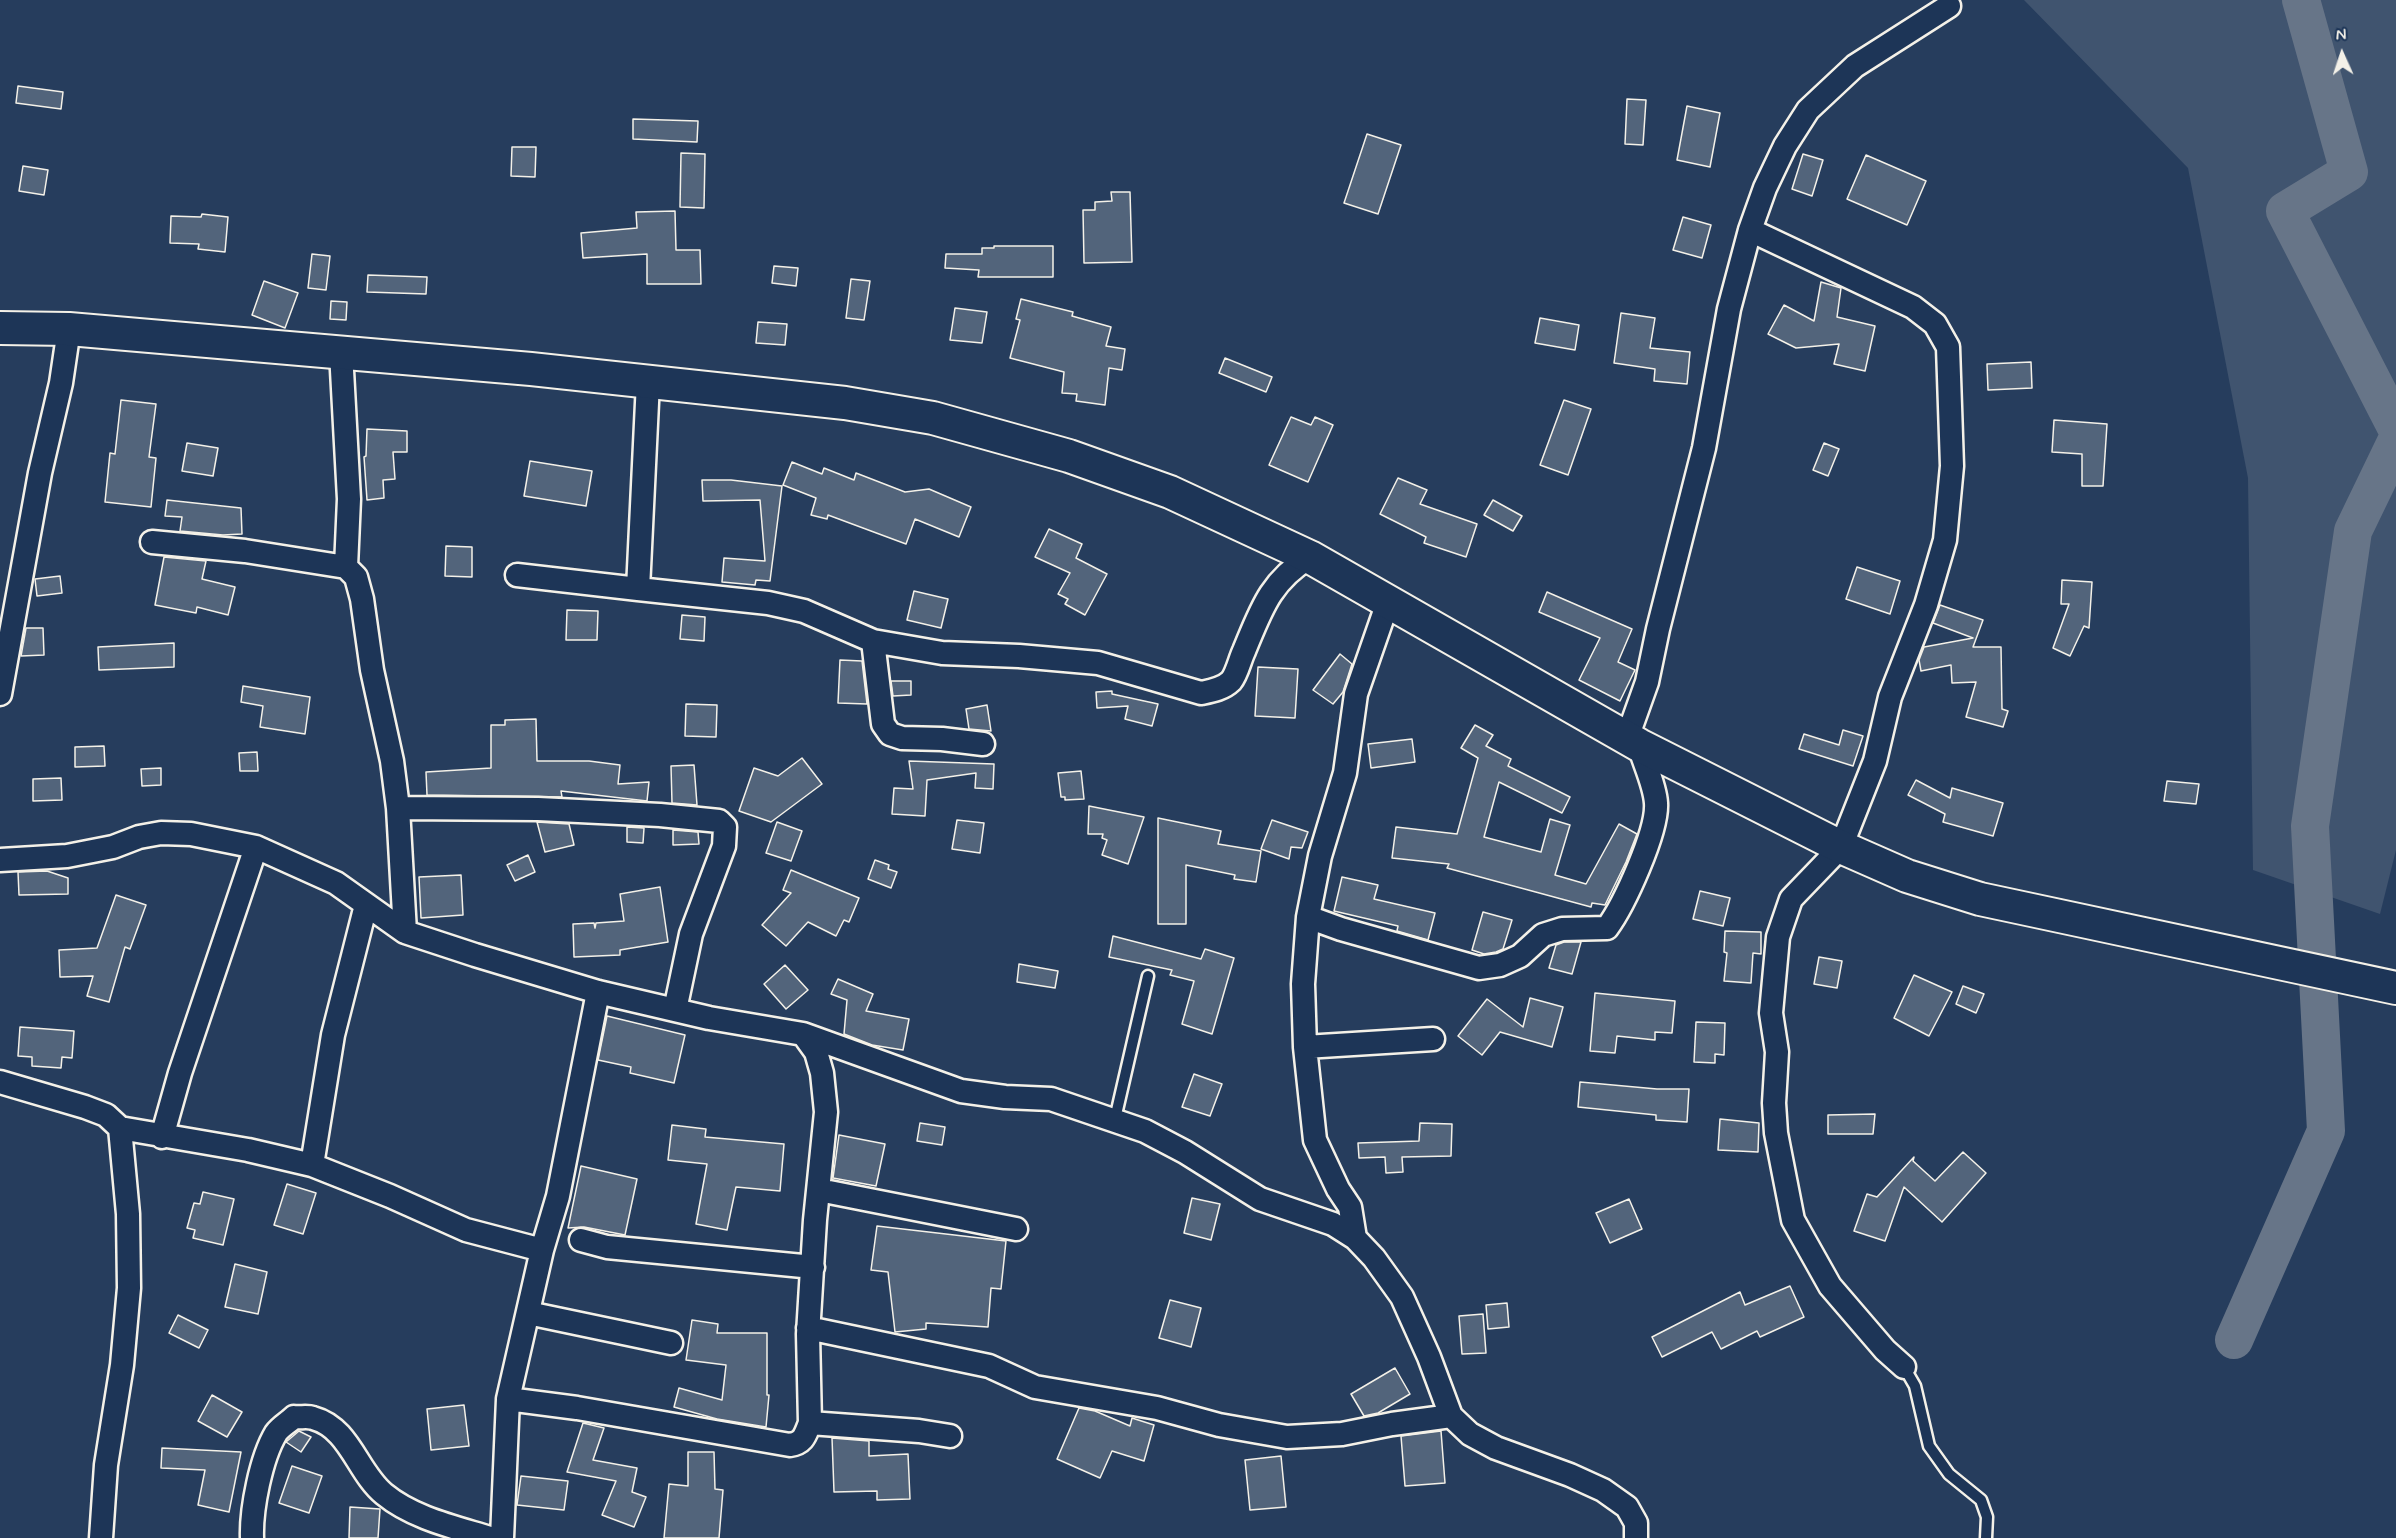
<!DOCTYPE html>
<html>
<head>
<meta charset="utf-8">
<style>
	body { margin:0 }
	#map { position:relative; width:2396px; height:1538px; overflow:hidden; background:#263d5d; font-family:Mynerve,sans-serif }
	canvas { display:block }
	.north { position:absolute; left:2312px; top:24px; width:60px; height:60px; -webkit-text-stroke:4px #1d3557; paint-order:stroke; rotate:357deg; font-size:16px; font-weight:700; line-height:24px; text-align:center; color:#f4f1e8 }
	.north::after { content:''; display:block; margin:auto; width:21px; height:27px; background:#f4f1e8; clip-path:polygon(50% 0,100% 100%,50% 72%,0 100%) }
</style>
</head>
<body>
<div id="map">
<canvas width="2396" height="1538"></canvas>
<div class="north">N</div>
</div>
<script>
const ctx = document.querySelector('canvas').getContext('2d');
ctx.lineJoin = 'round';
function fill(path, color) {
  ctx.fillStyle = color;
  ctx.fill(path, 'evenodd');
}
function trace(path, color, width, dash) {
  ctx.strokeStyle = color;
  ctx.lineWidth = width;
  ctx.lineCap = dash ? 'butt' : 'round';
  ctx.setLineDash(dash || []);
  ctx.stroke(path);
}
const green = new Path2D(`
	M 2024,0 L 2396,0 L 2396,850 L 2380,914 L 2253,870 L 2248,478 L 2188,168 Z`);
const river = new Path2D(`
	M 2301,0 L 2349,172 L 2285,211 L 2396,427
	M 2234,1340 L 2326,1131 L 2310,826 L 2353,531 L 2396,442`);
const building = new Path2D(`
	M 18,86 L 63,92 L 61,109 L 16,103 Z
	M 1627,99 L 1646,100 L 1643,145 L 1625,144 Z
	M 1687,106 L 1720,113 L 1710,167 L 1677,160 Z
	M 633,119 L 698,121 L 697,142 L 633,139 Z
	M 1367,134 L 1401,145 L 1378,214 L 1344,203 Z
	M 512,147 L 536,147 L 535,177 L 511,176 Z
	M 681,153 L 705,154 L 704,208 L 680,207 Z
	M 1803,154 L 1823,160 L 1812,196 L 1792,189 Z
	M 1866,155 L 1926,181 L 1907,225 L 1847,199 Z
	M 23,166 L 48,170 L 44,195 L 19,191 Z
	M 1111,192 L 1130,192 L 1132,262 L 1084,263 L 1083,210 L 1095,210 L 1095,202 L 1112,201 Z
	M 675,211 L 676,250 L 700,250 L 701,284 L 647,284 L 647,254 L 583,258 L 581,233 L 637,228 L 636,212 Z
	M 202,214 L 228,217 L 225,252 L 198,249 L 199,244 L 170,243 L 171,216 L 201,217 Z
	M 1683,217 L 1711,225 L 1702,258 L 1673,250 Z
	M 994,246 L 1053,246 L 1053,277 L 978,277 L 979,270 L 945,268 L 946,254 L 982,254 L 982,248 L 994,248 Z
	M 312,254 L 330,256 L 326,290 L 308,288 Z
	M 774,266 L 798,268 L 796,286 L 772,283 Z
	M 368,275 L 427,277 L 426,294 L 367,292 Z
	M 851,279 L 870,281 L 864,320 L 846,318 Z
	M 264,281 L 298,293 L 285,328 L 252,315 Z
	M 1821,282 L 1841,288 L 1837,317 L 1875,326 L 1865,371 L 1834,364 L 1839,344 L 1796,348 L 1768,334 L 1784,305 L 1814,321 Z
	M 1021,299 L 1073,312 L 1072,316 L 1111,327 L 1106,346 L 1125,349 L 1122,370 L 1109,368 L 1105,405 L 1076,401 L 1077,394 L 1062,393 L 1064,372 L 1010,358 L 1020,320 L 1016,319 Z
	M 331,301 L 347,302 L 346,320 L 330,319 Z
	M 955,308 L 987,312 L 982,343 L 950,340 Z
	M 1621,313 L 1655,318 L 1650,348 L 1690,352 L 1687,384 L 1654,381 L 1655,369 L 1614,363 Z
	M 1540,318 L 1579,325 L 1575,350 L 1535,343 Z
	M 758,322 L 787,324 L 785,345 L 756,343 Z
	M 1225,358 L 1272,377 L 1266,392 L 1219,373 Z
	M 2031,362 L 2032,388 L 1988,390 L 1987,364 Z
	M 121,400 L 156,404 L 149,457 L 156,458 L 151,507 L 105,502 L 110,453 L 115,454 Z
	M 1564,400 L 1591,409 L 1568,475 L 1540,465 Z
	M 1291,417 L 1311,425 L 1315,417 L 1333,425 L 1308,482 L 1269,465 Z
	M 2054,420 L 2107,424 L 2103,486 L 2082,486 L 2082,454 L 2052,452 Z
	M 367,429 L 407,431 L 407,452 L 393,452 L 395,479 L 383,480 L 384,498 L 367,500 L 364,457 L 366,456 Z
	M 187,443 L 218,448 L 213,476 L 182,471 Z
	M 1824,443 L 1839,449 L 1828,476 L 1813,470 Z
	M 530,461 L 592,471 L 586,506 L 524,496 Z
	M 792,462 L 822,474 L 824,468 L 854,480 L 856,473 L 905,492 L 929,489 L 971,507 L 959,537 L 915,519 L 906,544 L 828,515 L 827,519 L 811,515 L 816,498 L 783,485 Z
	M 1398,478 L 1427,490 L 1420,504 L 1477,524 L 1466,557 L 1424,543 L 1426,537 L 1380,514 Z
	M 702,480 L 731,480 L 782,486 L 770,581 L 756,580 L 755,585 L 722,582 L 724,558 L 765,561 L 760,500 L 703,501 Z
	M 167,500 L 241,508 L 242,534 L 223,535 L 180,531 L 182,517 L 165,516 Z
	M 1493,500 L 1522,516 L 1513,531 L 1484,515 Z
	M 1049,529 L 1082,544 L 1076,558 L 1107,574 L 1085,615 L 1065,604 L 1068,599 L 1058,594 L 1070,573 L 1035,557 Z
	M 446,546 L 472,547 L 472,577 L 445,576 Z
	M 164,557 L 206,561 L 202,579 L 235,587 L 228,615 L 197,607 L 196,613 L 155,605 Z
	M 1857,567 L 1900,581 L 1890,614 L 1846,599 Z
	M 60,576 L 62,593 L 37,596 L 35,579 Z
	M 2062,580 L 2092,582 L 2089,628 L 2084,626 L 2070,656 L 2053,648 L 2069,604 L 2061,604 Z
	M 914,591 L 948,599 L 941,628 L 907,620 Z
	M 1547,592 L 1632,629 L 1618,662 L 1635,670 L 1620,701 L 1579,680 L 1600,638 L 1539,612 Z
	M 1940,605 L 1983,620 L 1973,647 L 2001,647 L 2002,709 L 2008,711 L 2003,727 L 1966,717 L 1976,682 L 1952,683 L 1951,665 L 1921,671 L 1919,660 L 1924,647 L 1973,638 L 1933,623 Z
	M 567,610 L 598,611 L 597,640 L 566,640 Z
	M 682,615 L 705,617 L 704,641 L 680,639 Z
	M 26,628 L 43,628 L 44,655 L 21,656 Z
	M 174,643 L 174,667 L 99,670 L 98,647 Z
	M 1340,654 L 1352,664 L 1343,692 L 1333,704 L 1313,690 Z
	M 840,660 L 862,661 L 867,704 L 838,703 Z
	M 1258,667 L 1298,669 L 1295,718 L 1255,716 Z
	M 891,681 L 911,681 L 911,695 L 893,696 Z
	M 243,686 L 310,697 L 305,734 L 260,727 L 263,706 L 241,702 Z
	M 1112,691 L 1112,694 L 1158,704 L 1152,726 L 1125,719 L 1128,706 L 1097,708 L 1096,692 Z
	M 686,704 L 717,705 L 716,737 L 685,736 Z
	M 987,705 L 991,731 L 969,729 L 966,709 Z
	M 536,719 L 537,761 L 589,761 L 620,765 L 618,784 L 649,782 L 647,801 L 561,791 L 562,797 L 427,795 L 426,772 L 491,768 L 491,725 L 505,725 L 505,720 Z
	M 1475,725 L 1493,735 L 1486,746 L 1511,759 L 1508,766 L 1570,797 L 1562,813 L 1499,782 L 1484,837 L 1541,852 L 1550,819 L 1570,825 L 1555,875 L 1586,884 L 1619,824 L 1637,834 L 1626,862 L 1605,905 L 1592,903 L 1591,907 L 1447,868 L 1449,864 L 1392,858 L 1396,827 L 1457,834 L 1478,758 L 1461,748 Z
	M 1843,730 L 1863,736 L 1853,766 L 1799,749 L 1804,734 L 1839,745 Z
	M 1412,739 L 1415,762 L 1371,768 L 1368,744 Z
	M 104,746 L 105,766 L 75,767 L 75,747 Z
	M 257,752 L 258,771 L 240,771 L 239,753 Z
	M 802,758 L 822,784 L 771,822 L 739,811 L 754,768 L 778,776 Z
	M 909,761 L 994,764 L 993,789 L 975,788 L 976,773 L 927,780 L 925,816 L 892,814 L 894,788 L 913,789 Z
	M 694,765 L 697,805 L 672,803 L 671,766 Z
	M 161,768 L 161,785 L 142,786 L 141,769 Z
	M 1081,771 L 1084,799 L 1065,800 L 1065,797 L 1061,797 L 1058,773 Z
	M 61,778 L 62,800 L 33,801 L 33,779 Z
	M 1916,780 L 1950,798 L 1952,788 L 2003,803 L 1993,836 L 1943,822 L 1945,814 L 1908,795 Z
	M 2167,781 L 2199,784 L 2196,804 L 2164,801 Z
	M 1089,806 L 1144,817 L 1128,864 L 1102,855 L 1107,840 L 1102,838 L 1103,834 L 1088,834 Z
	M 1158,818 L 1221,831 L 1218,844 L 1261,851 L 1256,882 L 1234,879 L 1235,875 L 1186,865 L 1186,924 L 1158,924 Z
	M 957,820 L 984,823 L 980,853 L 952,849 Z
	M 1272,820 L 1308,832 L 1302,848 L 1291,847 L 1289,859 L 1261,849 Z
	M 537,822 L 569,824 L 574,845 L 545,852 Z
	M 777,822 L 802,831 L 791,861 L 766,853 Z
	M 627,827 L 644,828 L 643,843 L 627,842 Z
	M 673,830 L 698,832 L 699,844 L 673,845 Z
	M 528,855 L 535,872 L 515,881 L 507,865 Z
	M 875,860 L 889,865 L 888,869 L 897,872 L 891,888 L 868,879 Z
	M 791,870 L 859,898 L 849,922 L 844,920 L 836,936 L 808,922 L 786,946 L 762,925 L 791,893 L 783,890 Z
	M 47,871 L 68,878 L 68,894 L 19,895 L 18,872 Z
	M 461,875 L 463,915 L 421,918 L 419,877 Z
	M 1342,877 L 1378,885 L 1374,899 L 1435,913 L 1428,940 L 1397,931 L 1398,926 L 1334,911 Z
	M 660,887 L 668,942 L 620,950 L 620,955 L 574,957 L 573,924 L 594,923 L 595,928 L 596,923 L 624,921 L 620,894 Z
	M 1700,891 L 1730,898 L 1723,926 L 1693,919 Z
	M 116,895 L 146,905 L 130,949 L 125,947 L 109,1002 L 87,996 L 93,976 L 60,977 L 59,950 L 97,948 Z
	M 1483,912 L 1512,920 L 1503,949 L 1496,952 L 1484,954 L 1472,950 Z
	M 1725,931 L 1761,932 L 1761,954 L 1753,953 L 1751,983 L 1724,981 L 1727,953 L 1724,952 Z
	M 1113,936 L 1201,959 L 1205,949 L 1234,958 L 1212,1034 L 1182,1024 L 1194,981 L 1170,975 L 1172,970 L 1109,957 Z
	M 1564,942 L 1581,942 L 1572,974 L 1549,968 L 1556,945 Z
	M 1819,957 L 1842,961 L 1837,988 L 1814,984 Z
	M 1019,964 L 1058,971 L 1055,988 L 1017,982 Z
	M 785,965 L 808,990 L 786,1009 L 764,984 Z
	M 1914,975 L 1952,992 L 1929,1036 L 1894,1018 Z
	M 838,979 L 873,994 L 866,1011 L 909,1019 L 903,1050 L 872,1045 L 844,1034 L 847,1000 L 831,994 Z
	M 1963,986 L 1984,994 L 1976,1013 L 1956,1004 Z
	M 1595,993 L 1675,1001 L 1672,1033 L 1655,1032 L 1655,1040 L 1617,1036 L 1615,1053 L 1590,1051 Z
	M 1530,998 L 1563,1007 L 1552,1047 L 1500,1032 L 1482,1055 L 1458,1036 L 1487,999 L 1523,1027 Z
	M 607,1016 L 685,1035 L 674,1083 L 630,1073 L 631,1067 L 598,1060 Z
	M 1696,1022 L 1725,1023 L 1724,1055 L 1715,1054 L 1715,1063 L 1694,1062 Z
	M 20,1027 L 74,1031 L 72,1058 L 62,1057 L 61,1068 L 32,1066 L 32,1057 L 18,1056 Z
	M 1194,1074 L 1222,1084 L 1210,1116 L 1182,1107 Z
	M 1580,1082 L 1657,1089 L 1689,1089 L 1687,1122 L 1656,1120 L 1656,1115 L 1578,1107 Z
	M 1875,1114 L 1873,1134 L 1828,1134 L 1828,1115 Z
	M 1720,1119 L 1759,1123 L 1758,1152 L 1718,1150 Z
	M 920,1123 L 945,1127 L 942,1145 L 917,1141 Z
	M 1420,1123 L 1452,1124 L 1451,1156 L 1402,1157 L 1403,1172 L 1386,1173 L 1385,1157 L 1359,1158 L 1358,1143 L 1419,1141 Z
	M 672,1125 L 706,1129 L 705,1137 L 784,1144 L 780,1191 L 736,1187 L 727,1230 L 696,1224 L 707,1164 L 668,1160 Z
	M 839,1135 L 885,1144 L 876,1186 L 833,1178 Z
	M 1963,1152 L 1986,1173 L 1942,1222 L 1904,1187 L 1885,1241 L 1854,1231 L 1867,1194 L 1877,1197 L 1914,1157 L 1913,1161 L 1935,1181 Z
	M 581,1166 L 637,1179 L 625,1235 L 584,1227 L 568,1228 Z
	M 287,1184 L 316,1193 L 303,1234 L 274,1225 Z
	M 203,1192 L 234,1199 L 223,1245 L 193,1238 L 195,1230 L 187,1228 L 194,1203 L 200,1204 Z
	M 1192,1198 L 1220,1204 L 1211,1240 L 1184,1233 Z
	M 1629,1199 L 1642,1229 L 1610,1243 L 1596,1213 Z
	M 877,1226 L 1006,1241 L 1001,1289 L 991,1288 L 988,1327 L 926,1323 L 926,1329 L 895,1332 L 888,1272 L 871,1270 Z
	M 235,1264 L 267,1272 L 258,1314 L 225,1307 Z
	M 1790,1286 L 1804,1317 L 1760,1337 L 1757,1331 L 1721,1349 L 1712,1332 L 1662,1357 L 1652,1337 L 1740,1292 L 1745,1305 Z
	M 1170,1300 L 1201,1308 L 1191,1347 L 1159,1338 Z
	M 1507,1303 L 1509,1327 L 1488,1329 L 1486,1305 Z
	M 1483,1314 L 1486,1353 L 1462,1354 L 1459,1316 Z
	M 178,1315 L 208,1330 L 199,1348 L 169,1333 Z
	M 692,1320 L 718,1324 L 717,1333 L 767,1333 L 767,1395 L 769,1395 L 766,1427 L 717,1419 L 674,1407 L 679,1388 L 722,1400 L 726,1365 L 686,1360 Z
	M 1395,1368 L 1410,1394 L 1378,1413 L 1364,1416 L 1351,1394 Z
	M 212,1395 L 242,1412 L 227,1437 L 198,1421 Z
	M 464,1405 L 469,1446 L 431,1450 L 427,1409 Z
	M 1079,1408 L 1095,1411 L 1130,1426 L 1132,1418 L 1154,1425 L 1144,1461 L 1112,1451 L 1100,1478 L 1057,1459 Z
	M 583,1423 L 604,1428 L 593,1460 L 637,1468 L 632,1492 L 646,1497 L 634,1527 L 602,1515 L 616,1481 L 567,1472 Z
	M 299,1431 L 311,1437 L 301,1452 L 286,1442 Z
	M 1441,1431 L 1445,1483 L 1405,1486 L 1401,1436 Z
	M 832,1438 L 869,1441 L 869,1456 L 908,1454 L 910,1499 L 877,1500 L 877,1491 L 834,1492 Z
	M 162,1448 L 241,1452 L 229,1512 L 198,1505 L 205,1470 L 161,1468 Z
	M 688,1452 L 714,1452 L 715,1489 L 723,1490 L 719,1538 L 664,1538 L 669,1484 L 688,1486 Z
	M 1281,1456 L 1286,1507 L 1250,1510 L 1245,1460 Z
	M 292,1466 L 322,1476 L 309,1513 L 279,1503 Z
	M 521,1476 L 568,1481 L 564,1510 L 517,1505 Z
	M 350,1507 L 380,1509 L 378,1538 L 349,1538 Z`);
const lane = new Path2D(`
	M 1115,1119 L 1148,976
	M 1904,1367 L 1915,1386 L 1929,1446 L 1949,1474 L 1981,1500 L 1987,1517 L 1986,1538`);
const street = new Path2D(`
	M 1750,230 L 1913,307 L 1935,324 L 1948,347 L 1952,466 L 1945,540 L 1926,605 L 1890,697 L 1875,761 L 1841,847 L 1791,899 L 1778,937 L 1771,1013 L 1777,1052 L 1774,1103 L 1776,1133 L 1793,1220 L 1830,1286 L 1885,1350 L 1904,1367
	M 341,352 L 349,499 L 346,567
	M 648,382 L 638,589 L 768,603 L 804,611 L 873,641 L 942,653 L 1019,656 L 1098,663 L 1201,693 C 1211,691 1223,689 1231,681 C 1237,674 1240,659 1244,651 C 1261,610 1270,581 1310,557
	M 152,542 L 245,551 L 346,567 L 356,577 L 362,599 L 372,670 L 392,761 L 398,808 L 405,932
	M 517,575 L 638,589
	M 873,641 L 883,724 L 890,734 L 902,738 L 942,739 L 983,744
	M 0,694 L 40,473 L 61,383 L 69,329
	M 1627,738 L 1647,682 L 1658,629 L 1704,448 L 1729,309 L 1750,230 L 1765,188 L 1785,146 L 1808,110 L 1855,66 L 1949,6
	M 398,808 L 538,809 L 660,815 L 719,821 L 725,827 L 724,846 L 691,934 L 675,1010
	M 0,860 L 67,856 L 113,847 L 139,837 L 161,833 L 191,834 L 256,847 L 336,883 L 405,932 L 475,955 L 598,992 L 709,1018 L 803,1034 L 961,1091 L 1005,1097 L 1051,1099 L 1145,1131 L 1185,1152 L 1260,1199 L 1333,1224 L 1355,1238 L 1374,1258 L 1402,1297 L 1429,1357 L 1451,1416 L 1470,1434 L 1496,1448 L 1570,1475 L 1603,1490 L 1627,1507 L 1636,1523 L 1636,1538
	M 1308,917 L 1341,929 L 1479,968 L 1500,965 L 1520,956 L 1543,935 L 1562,929 L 1607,928 C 1624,905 1658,831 1656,803 C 1655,785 1644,763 1639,745
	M 803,1034 L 816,1052 L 822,1073 L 826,1112 L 815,1220 L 808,1334 L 810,1423 L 919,1431 L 950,1436
	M 1305,1047 L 1433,1039
	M 0,1082 L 85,1107 L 106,1115 L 120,1128 L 128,1214 L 129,1288 L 122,1365 L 106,1465 L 101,1538
	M 120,1128 L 248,1150 L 312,1165 L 390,1196 L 466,1230 L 542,1250
	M 162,1137 L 180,1073 L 256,847
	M 312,1165 L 333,1035 L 366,905
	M 819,1190 L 1016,1229
	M 1355,1238 L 1350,1207 L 1338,1189 L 1315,1140 L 1305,1047 L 1303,984 L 1308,917 L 1320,856 L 1345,773 L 1356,694 L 1388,602
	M 581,1240 L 607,1247 L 813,1267
	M 528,1313 L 671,1343
	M 808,1328 L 989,1366 L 1035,1387 L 1157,1408 L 1219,1425 L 1287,1437 L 1342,1434 L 1392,1424 L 1451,1416
	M 508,1399 L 577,1408 L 790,1445 C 804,1443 805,1435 810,1423
	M 252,1538 C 251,1509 261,1458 276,1433 C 280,1427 289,1422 294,1417 C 300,1418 307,1416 313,1418 C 350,1428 357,1472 384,1494 C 413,1518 454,1527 490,1538
	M 502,1538 L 508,1399 L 542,1250 L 558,1196 L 598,992`);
const secondary = new Path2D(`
	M 0,328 L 69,329 L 531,369 L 845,403 L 933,418 L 1069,456 L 1170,492 L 1310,557 L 1639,745 L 1841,847 L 1907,876 L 1980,899 L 2396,988`);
fill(green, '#40546f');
trace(river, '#677588', 38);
fill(building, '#52647b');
trace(building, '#f4f1e8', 1.5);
trace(lane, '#f4f1e8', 15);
trace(street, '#f4f1e8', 27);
trace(secondary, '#f4f1e8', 36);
trace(lane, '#1d3557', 10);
trace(street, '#1d3557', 22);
trace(secondary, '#1d3557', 32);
</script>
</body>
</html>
